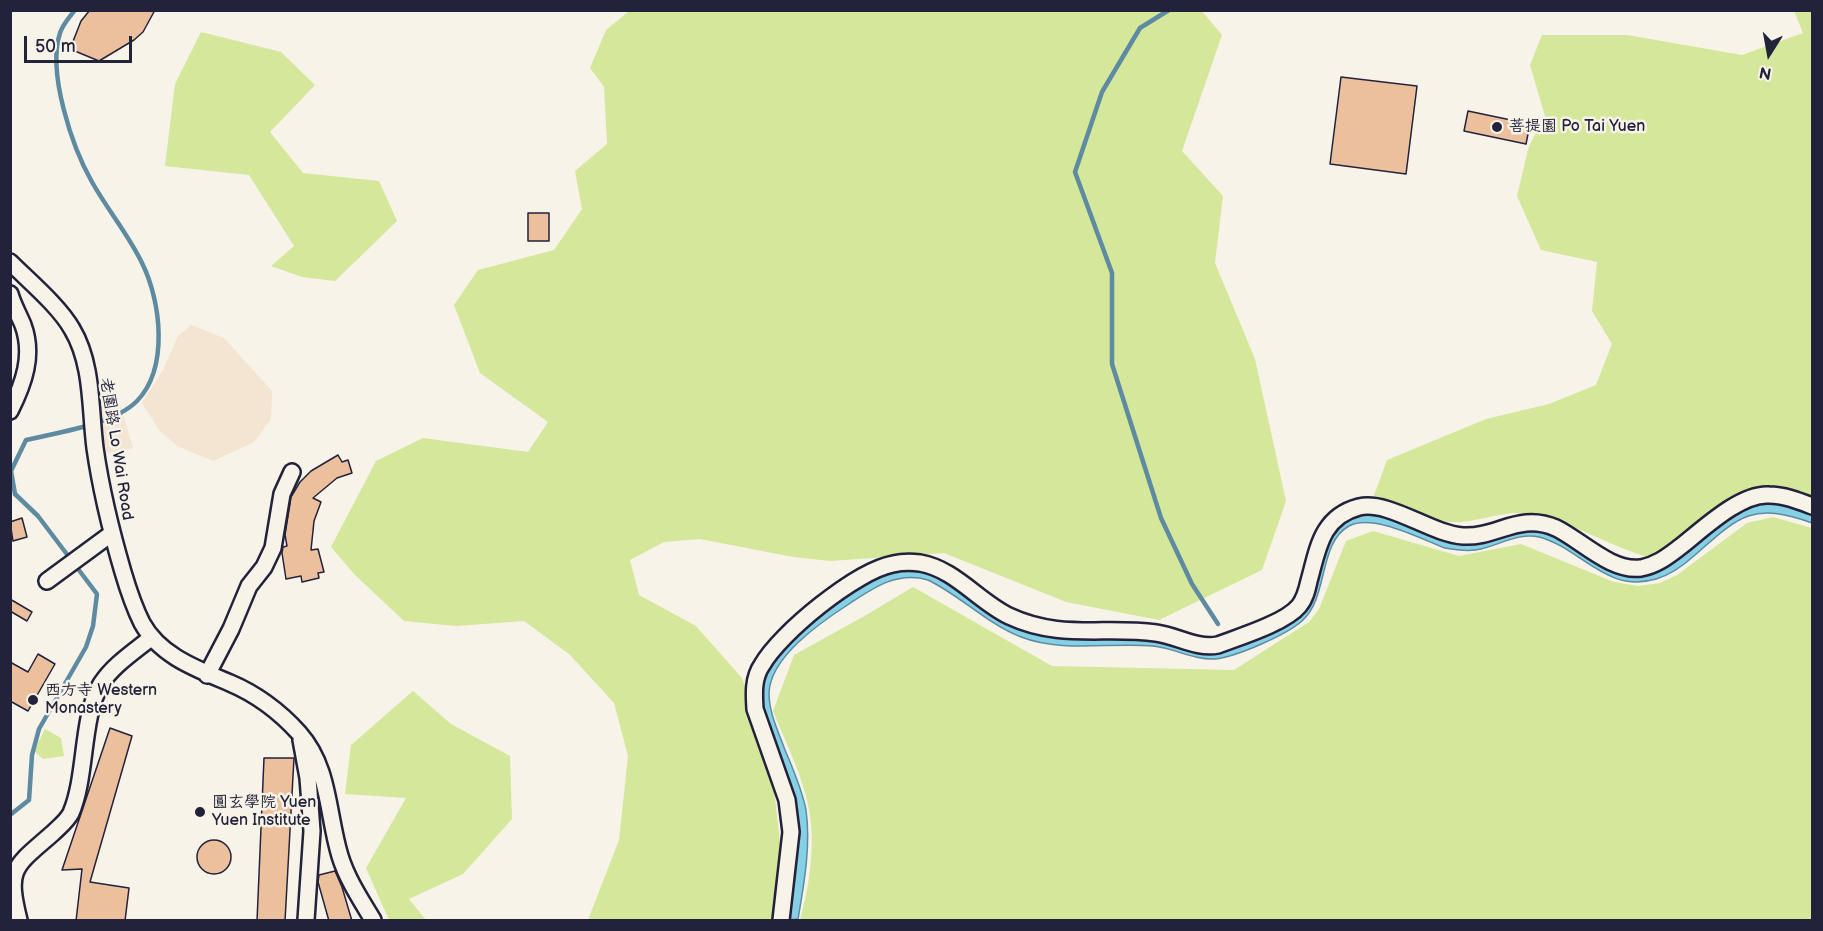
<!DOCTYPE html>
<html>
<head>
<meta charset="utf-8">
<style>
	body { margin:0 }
	#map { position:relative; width:1823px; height:931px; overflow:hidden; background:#f7f3e8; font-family:"Balsamiq Sans",sans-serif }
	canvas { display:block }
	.frame { position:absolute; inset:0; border:12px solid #22223b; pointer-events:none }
	.north { position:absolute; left:1739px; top:24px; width:60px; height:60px; -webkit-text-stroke:4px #f7f3e8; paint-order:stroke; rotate:191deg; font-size:16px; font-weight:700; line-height:24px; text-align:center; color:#22223b }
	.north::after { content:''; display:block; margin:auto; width:21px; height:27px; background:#22223b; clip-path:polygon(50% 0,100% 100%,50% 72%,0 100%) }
	.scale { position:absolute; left:24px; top:36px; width:108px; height:27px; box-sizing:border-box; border:3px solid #22223b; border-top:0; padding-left:8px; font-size:18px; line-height:21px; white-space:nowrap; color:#22223b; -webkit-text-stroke:4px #f7f3e8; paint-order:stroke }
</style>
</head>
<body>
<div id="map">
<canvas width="1823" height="931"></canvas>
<div class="frame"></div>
<div class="north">N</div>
<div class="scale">50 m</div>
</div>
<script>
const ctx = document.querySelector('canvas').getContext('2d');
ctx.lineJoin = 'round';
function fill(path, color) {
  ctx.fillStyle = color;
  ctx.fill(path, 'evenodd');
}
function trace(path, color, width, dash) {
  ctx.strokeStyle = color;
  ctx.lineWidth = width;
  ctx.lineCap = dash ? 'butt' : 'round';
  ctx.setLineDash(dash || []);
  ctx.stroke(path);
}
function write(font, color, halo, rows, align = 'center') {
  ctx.font = font + ' "Balsamiq Sans","LXGW WenKai TC",sans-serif';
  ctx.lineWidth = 5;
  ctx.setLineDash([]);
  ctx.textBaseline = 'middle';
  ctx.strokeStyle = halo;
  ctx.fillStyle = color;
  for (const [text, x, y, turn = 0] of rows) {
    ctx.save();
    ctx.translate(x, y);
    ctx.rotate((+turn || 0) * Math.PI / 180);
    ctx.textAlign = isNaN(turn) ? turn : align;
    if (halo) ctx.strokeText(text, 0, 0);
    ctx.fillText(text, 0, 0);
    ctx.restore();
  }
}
const built = new Path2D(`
	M 191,325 L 224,338 L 272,391 L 271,419 L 254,442 L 213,461 L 177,446 L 159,430 L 142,403 L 163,370 L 178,336 Z
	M 115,387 L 133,448 L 107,453 L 94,398 Z`);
const green = new Path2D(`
	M 1201,10 L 1222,35 L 1182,151 L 1223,196 L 1215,263 L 1255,359 L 1286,501 L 1262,570 L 1159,620 L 1066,602 L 944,553 L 830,561 L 793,557 L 700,539 L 664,542 L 630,560 L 639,595 L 696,626 L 742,678 L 771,764 L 786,893 L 776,920 L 588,920 L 619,840 L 628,756 L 614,703 L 570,655 L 524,621 L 456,626 L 404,621 L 354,574 L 331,547 L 376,461 L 423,438 L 528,452 L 548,422 L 480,373 L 454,305 L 478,270 L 554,250 L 582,209 L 575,171 L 607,144 L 604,87 L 590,68 L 606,30 L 629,11 Z
	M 1794,11 L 1812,11 L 1812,503 L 1767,490 L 1749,491 L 1716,510 L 1678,544 L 1652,558 C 1609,548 1564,515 1521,513 C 1502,512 1481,520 1462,522 C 1432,524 1401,510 1372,501 L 1387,460 L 1486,419 L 1549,404 L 1596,385 L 1612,344 L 1592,311 L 1597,262 L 1541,250 L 1517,196 L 1529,146 L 1545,116 L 1530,65 L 1542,35 L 1627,35 L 1742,55 L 1803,33 Z
	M 201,32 L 281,52 L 315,85 L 270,132 L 303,173 L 379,181 L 397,221 L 335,281 L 302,277 L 271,266 L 294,246 L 249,175 L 165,166 L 175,84 Z
	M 1773,517 L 1812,528 L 1812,920 L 800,920 C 808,891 814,855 811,824 C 808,786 787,746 773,711 L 794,655 L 868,614 L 913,587 L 1052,666 L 1234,670 L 1309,622 L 1319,609 L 1346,541 L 1373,531 L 1459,556 L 1521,544 L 1614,582 L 1638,586 L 1660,583 L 1677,575 L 1747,523 Z
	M 413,691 L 451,724 L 510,756 L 512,819 L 463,874 L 409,899 L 426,920 L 389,920 L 366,868 L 406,798 L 345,794 L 351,745 Z
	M 45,729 L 61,738 L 64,756 L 43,759 L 34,751 Z`);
const water = new Path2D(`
	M 1765,499 L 1812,510 L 1812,523 C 1753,502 1740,515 1695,555 C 1684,565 1670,575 1656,579 C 1606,594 1581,548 1539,537 C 1520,532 1499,545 1481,549 C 1469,552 1456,550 1445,548 C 1421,539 1372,513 1349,526 C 1318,543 1329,597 1302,621 C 1286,635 1236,657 1215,659 C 1193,660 1174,648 1153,646 C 1109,642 1063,653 1021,637 C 987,624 961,596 928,580 C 897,571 873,588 849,604 C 821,622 770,657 769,693 C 769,713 778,731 785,750 C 793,769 802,789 806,810 C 811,846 804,884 798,919 L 785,920 L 794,848 L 758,699 L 767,663 L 834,600 L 889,569 L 927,569 L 1008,620 L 1152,637 L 1195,648 L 1288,620 L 1320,554 L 1339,521 L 1371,511 L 1449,537 L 1536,525 L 1633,571 L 1721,520 Z`);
const stream = new Path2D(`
	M 1169,10 L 1140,28 L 1102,92 L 1075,172 L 1112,273 L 1112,364 L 1161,518 L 1192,584 L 1218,624
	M 10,815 L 29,800 L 32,755 L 39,729 L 86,647 L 93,626 L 97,594 L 38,516 L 15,494 L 11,471 L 26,440 C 59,432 113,425 137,401 C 169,368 161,301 142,263 C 128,234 107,209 92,182 C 72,147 47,72 60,33 C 63,24 69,18 75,10`);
const building = new Path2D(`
	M 90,10 L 155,10 L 143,32 L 134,40 L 99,61 L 70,49 L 81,21 Z
	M 1341,77 L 1417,86 L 1406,174 L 1330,164 Z
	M 1468,111 L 1530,124 L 1526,144 L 1464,131 Z
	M 528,213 L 549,213 L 549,241 L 528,241 Z
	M 338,455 L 342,462 L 348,460 L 352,473 L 337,478 L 313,498 L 321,502 L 314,521 L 311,550 L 318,549 L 324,572 L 318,573 L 319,578 L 302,582 L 301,576 L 286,579 L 282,553 L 283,547 L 287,546 L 285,535 L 291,497 L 300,482 L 311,471 Z
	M 22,518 L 27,537 L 13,541 L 10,522 Z
	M 10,599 L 32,612 L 27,621 L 10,611 Z
	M 38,654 L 55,664 L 28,711 L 10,701 L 10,662 L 28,672 Z
	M 110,728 L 132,736 L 90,882 L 129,888 L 125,921 L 76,921 L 82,869 L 62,870 Z
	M 264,758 L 294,758 L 285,921 L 257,921 Z
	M197 857a17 17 0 1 1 34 0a17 17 0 1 1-34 0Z
	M 335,871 L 342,887 L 352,921 L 329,921 L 318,882 L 319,875 Z`);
const minor = new Path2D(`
	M 10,262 C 29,281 59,306 72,329 C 93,364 90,409 95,448 C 101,490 111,531 123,572 C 128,589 134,607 142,623 C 160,656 197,669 230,683 C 256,694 280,712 299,733 C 330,768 327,813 340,856 C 347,879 361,900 373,920
	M 10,294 C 13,305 19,315 23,325 C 34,355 24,383 10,411
	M 47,581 L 111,534
	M 207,675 L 231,629 L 249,586 L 264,567 L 273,548 L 282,494 L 292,472
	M 301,740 L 308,778 L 312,831 L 306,920
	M 19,920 C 6,868 14,867 53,833 C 59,827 67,821 71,813 C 87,776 81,717 101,684 C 113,665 135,651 152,637
	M 781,920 L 791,832 L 787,800 L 755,709 C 754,694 753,678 762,665 C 780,633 856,571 893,564 C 902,562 911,562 920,563 C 955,569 978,601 1009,616 C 1060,640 1104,626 1156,633 C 1178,636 1196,649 1218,645 C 1239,637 1285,623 1299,606 C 1305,599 1307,590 1309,581 C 1318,549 1321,517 1359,507 C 1389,500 1431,534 1463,536 C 1497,538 1519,512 1556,528 C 1581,540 1611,572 1641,568 C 1657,565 1668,556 1680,547 C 1702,530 1740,493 1769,495 C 1784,495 1799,501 1812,506`);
const markers = [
	[1497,127,6,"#22223b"],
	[33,700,6,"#22223b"],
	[200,812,6,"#22223b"]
];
const poiNames = [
	["菩提園 Po Tai Yuen",1509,127],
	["西方寺 Western",45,691],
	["Monastery",45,709],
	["圓玄學院 Yuen",212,803],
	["Yuen Institute",212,821]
];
const streetNames = [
	["老圍路 Lo Wai Road",116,449,81]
];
fill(built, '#f4e4d2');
fill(green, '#d5e79b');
fill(water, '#86d0e6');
trace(water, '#5e8aa2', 1.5);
trace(stream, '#5e8aa2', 4.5);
fill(building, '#edc09d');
trace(building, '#22223b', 1.5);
trace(minor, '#22223b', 20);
trace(minor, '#f7f3e8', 15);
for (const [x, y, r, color] of markers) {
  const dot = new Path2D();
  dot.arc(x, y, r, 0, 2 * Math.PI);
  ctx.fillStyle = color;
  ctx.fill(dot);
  trace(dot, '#f7f3e8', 2);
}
write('16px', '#22223b', '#f7f3e8', poiNames, 'left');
write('16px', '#22223b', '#f7f3e8', streetNames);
</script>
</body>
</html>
